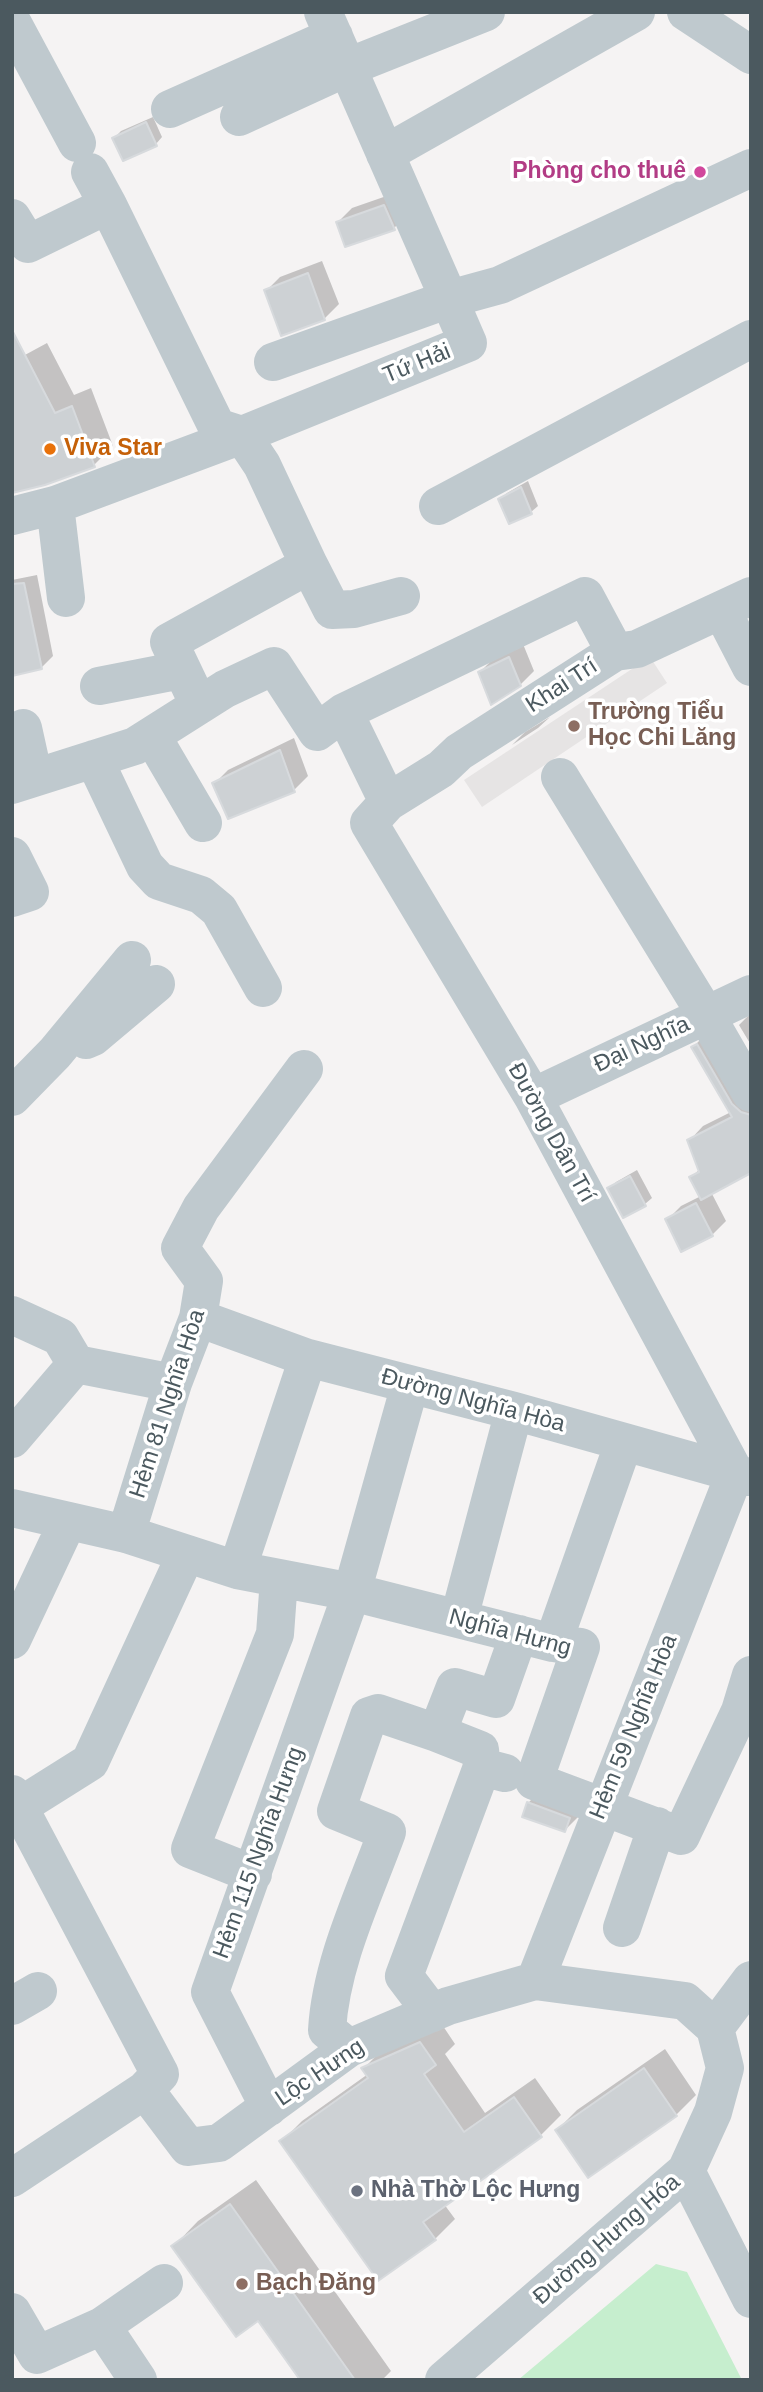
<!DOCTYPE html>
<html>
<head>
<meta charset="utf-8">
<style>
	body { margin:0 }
	#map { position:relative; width:763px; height:2392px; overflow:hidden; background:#f5f3f3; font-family:Arial,sans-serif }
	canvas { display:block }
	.frame { position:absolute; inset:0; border:14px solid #4b595f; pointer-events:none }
</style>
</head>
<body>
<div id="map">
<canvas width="763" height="2392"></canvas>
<div class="frame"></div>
</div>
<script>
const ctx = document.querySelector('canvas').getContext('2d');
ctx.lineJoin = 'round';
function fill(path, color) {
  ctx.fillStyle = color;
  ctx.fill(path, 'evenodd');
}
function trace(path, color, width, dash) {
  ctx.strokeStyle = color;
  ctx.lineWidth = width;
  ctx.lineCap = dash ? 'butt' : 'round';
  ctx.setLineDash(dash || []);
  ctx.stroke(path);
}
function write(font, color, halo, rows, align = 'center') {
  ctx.font = font + ' Arial,sans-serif';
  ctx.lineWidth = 7;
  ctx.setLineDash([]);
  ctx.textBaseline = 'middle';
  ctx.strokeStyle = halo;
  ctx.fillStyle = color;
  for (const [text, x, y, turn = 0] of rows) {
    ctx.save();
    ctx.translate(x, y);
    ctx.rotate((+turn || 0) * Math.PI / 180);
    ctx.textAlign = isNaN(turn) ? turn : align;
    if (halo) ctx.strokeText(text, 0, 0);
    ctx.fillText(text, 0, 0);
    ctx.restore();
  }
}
const education = new Path2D(`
	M 650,657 L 667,683 L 482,807 L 464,780 Z`);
const green = new Path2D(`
	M 656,2264 L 687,2272 L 742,2380 L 518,2380 Z`);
const shadow = new Path2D(`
	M 153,117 L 162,137 L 156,144 L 114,138 L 121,131 Z
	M 398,192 L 408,214 L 394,228 L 338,222 L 352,208 Z
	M 322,261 L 339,304 L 325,318 L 282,334 L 266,291 L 280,277 Z
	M 47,343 L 74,395 L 91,388 L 113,446 L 94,465 L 12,362 Z
	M 528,481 L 538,506 L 531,512 L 500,499 L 507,493 Z
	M 37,575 L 53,656 L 41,668 L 12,674 L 12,580 Z
	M 523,644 L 534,671 L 520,685 L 480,672 L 494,658 Z
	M 550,717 L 538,728 L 512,745 L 525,732 Z
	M 294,738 L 308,776 L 294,790 L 214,784 L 228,770 Z
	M 751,1013 L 751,1045 L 739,1025 Z
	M 707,1033 L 751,1095 L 751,1171 L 711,1192 L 726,1221 L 712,1235 L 667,1220 L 681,1206 L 701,1196 L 691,1177 L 700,1169 L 689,1141 L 703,1126 L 731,1112 L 693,1047 Z
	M 637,1170 L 652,1198 L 645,1204 L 624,1216 L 609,1189 L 616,1182 Z
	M 542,1789 L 579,1816 L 565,1830 L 528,1803 Z
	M 441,2023 L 455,2044 L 445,2054 L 485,2113 L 535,2078 L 561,2115 L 541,2135 L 444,2204 L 455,2219 L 435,2239 L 282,2141 L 302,2121 L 368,2074 L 364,2068 L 384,2048 Z
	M 665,2049 L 696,2095 L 676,2115 L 557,2130 L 577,2110 Z
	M 256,2180 L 391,2371 L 382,2380 L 302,2380 L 259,2319 L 173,2247 L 198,2221 Z`);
const building = new Path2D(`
	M 146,122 L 157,146 L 123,161 L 112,138 Z
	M 384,205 L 395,230 L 345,247 L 336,222 Z
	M 308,273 L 325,320 L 281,336 L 264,290 Z
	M 12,330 L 55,413 L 72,406 L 95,467 L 45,485 L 12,493 Z
	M 521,487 L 532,514 L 509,524 L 498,499 Z
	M 24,583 L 42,669 L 12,676 L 12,584 Z
	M 509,657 L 521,686 L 491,705 L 478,672 Z
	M 280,750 L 295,792 L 228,819 L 212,783 Z
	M 697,1044 L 732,1104 L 741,1112 L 751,1115 L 751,1173 L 701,1200 L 689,1177 L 699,1172 L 687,1140 L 732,1117 L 691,1047 Z
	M 630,1176 L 646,1206 L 623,1218 L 607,1188 Z
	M 696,1203 L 713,1236 L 681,1252 L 665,1219 Z
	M 527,1802 L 570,1818 L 565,1832 L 522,1817 Z
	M 420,2042 L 436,2065 L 424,2074 L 464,2132 L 514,2097 L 542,2137 L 423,2222 L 436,2240 L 378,2281 L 279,2141 L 368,2078 L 361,2068 Z
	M 644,2068 L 677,2116 L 588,2178 L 555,2130 Z
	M 230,2204 L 355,2380 L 300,2380 L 258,2321 L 236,2337 L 171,2246 Z`);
const minor = new Path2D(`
	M 686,12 L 751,55
	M 12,22 L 77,143
	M 170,109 L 334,36
	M 239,117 L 348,67 L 486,12
	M 385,154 L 636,12
	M 90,172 L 108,205
	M 12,218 L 28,244 L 108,205 L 217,427 L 242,435 L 262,465 L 309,565
	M 273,362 L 449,299 L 323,12
	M 55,505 L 66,598
	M 438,506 L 751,339
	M 12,516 L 55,505 L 242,435 L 468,343 L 449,299 L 500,285 L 751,168
	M 722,611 L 751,667
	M 99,686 L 181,670
	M 199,705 L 169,642 L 309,565 L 332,610 L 354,609 L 401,596
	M 344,712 L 388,802
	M 23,728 L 34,778
	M 152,736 L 203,823
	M 94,759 L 145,866 L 159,881 L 201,895 L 219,910 L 263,988
	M 560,777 L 706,1015 L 751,1093
	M 12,785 L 135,746 L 225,689 L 274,666 L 317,732 L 344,712 L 585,596 L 615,652
	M 12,856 L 30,892 L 12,898
	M 86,1040 L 93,1037 L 156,984
	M 12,1097 L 55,1053 L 132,960
	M 533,1097 L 751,994
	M 12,1315 L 60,1337 L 76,1364
	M 198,1318 L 308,1358 L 514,1411 L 749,1477
	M 12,1439 L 76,1364 L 173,1383
	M 735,1473 L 533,1097 L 369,823 L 388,802 L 441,769 L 459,752 L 615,652 L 637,649 L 751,596
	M 12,1508 L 126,1534 L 237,1570 L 352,1592 L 553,1643 L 581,1647 L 534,1781 L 681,1836 L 740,1711 L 751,1716
	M 126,1534 L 173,1383 L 198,1318 L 204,1281 L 180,1248 L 201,1208 L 304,1069
	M 237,1570 L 308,1358
	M 459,1618 L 514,1411
	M 12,1640 L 68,1521
	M 553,1643 L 624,1442
	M 740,1711 L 751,1675
	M 437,1733 L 455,1687 L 496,1699 L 519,1634
	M 12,1794 L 160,2074 L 145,2090 L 12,2178
	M 20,1806 L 90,1762 L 186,1554
	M 253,1874 L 190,1849 L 275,1634 L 279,1579
	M 622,1928 L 657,1826
	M 535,1981 L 735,1473
	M 12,2006 L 38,1991
	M 432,2013 L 404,1976 L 482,1767 L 505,1773
	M 715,2028 L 751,1980
	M 349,2048 L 327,2030 C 331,1962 364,1895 387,1832 L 336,1811 L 369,1716 L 378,1713 L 437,1733 L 480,1750 L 482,1767
	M 145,2090 L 188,2147 L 219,2143 L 349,2048 L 448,2006 L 535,1981 L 685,2001 L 715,2028
	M 269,2107 L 210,1992 L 352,1592 L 410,1385
	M 686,2171 L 751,2299
	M 12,2312 L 37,2355 L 102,2326 L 164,2283
	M 102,2326 L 138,2380
	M 444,2380 L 686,2171 L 713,2112 L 725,2068 L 715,2028`);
const markers = [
	[700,172,7,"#d1479c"],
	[50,449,7,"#e8710a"],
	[574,726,7,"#8d6e63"],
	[357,2191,7,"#6b7280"],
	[242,2284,7,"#8d6e63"]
];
const hotelNames = [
	["Phòng cho thuê",686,172]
];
const streetNames = [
	["Tứ Hải",417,364,-22],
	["Khai Trí",562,686,-33],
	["Đại Nghĩa",642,1045,-25],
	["Đường Dân Trí",551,1133,61],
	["Đường Nghĩa Hòa",473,1401,15],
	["Hẻm 81 Nghĩa Hòa",168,1404,-72],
	["Nghĩa Hưng",510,1633,15],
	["Hẻm 59 Nghĩa Hòa",634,1727,-68],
	["Hẻm 115 Nghĩa Hưng",259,1853,-70],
	["Lộc Hưng",320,2073,-34],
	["Đường Hưng Hóa",607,2240,-41]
];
const foodNames = [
	["Viva Star",64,449]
];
const educationNames = [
	["Trường Tiểu",588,713],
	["Học Chi Lăng",588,739],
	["Bạch Đăng",256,2284]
];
const worshipNames = [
	["Nhà Thờ Lộc Hưng",371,2191]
];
fill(education, '#e6e4e4');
fill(green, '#c6eece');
fill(shadow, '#0003');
fill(building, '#cdd1d4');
trace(building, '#d7dadd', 2);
trace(minor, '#bfc9ce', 38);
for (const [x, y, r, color] of markers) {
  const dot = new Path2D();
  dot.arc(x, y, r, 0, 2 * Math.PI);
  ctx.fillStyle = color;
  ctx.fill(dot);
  trace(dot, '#fff', 2.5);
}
write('bold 23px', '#b23c85', '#fff', hotelNames, 'right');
write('23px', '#4b595f', '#fff', streetNames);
write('bold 23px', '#c56008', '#fff', foodNames, 'left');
write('bold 23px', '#785e54', '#fff', educationNames, 'left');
write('bold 23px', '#5b616d', '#fff', worshipNames, 'left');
</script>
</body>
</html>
